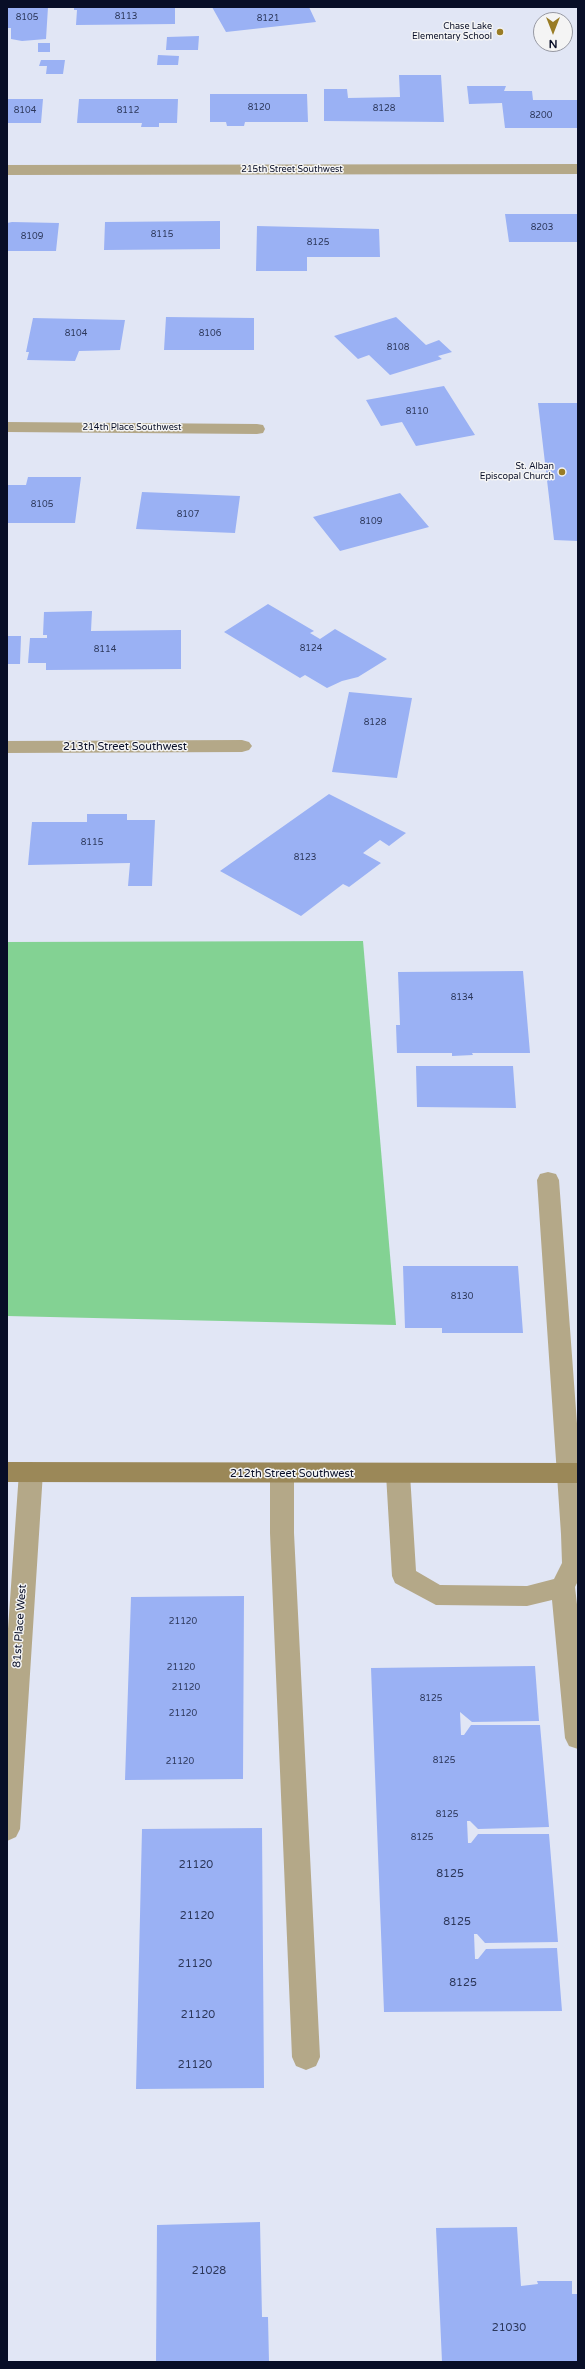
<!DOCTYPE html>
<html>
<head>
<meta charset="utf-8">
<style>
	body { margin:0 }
	#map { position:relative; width:585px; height:2369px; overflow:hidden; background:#e1e6f5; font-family:"Varela Round",sans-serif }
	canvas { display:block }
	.frame { position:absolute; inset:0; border:8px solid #080e27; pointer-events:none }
	.north { position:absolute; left:533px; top:12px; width:40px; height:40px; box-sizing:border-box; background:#f4f4f4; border:1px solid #9698a2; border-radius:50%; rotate:180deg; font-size:11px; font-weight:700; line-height:16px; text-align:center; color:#080e27 }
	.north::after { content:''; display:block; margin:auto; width:14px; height:18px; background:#997c25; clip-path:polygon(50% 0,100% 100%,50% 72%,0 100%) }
</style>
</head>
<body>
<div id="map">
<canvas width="585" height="2369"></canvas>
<div class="frame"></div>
<div class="north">N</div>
</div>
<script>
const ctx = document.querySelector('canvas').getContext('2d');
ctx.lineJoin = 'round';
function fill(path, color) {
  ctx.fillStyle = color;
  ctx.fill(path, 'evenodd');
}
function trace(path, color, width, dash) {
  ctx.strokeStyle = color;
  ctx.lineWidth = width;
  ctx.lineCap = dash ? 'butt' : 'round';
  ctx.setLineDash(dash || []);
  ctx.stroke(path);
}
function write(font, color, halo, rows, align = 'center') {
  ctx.font = font + ' "Varela Round",sans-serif';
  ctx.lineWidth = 3;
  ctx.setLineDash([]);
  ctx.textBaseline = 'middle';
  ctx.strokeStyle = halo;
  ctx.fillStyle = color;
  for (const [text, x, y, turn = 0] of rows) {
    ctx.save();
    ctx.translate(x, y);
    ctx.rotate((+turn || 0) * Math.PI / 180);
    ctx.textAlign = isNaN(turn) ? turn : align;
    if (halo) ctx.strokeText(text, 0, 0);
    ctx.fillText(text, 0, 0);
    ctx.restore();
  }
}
const green = new Path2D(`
	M 363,941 L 396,1325 L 7,1316 L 7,942 Z`);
const building = new Path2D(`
	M 7,7 L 48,7 L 46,39 L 22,41 L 11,39 L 11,28 L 7,28 Z
	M 74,7 L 175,7 L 175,24 L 76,25 L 77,10 L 74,10 Z
	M 212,7 L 309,7 L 316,22 L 226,32 Z
	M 199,36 L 198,50 L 166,50 L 167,37 Z
	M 38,43 L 50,43 L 50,52 L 38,52 Z
	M 158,55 L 179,56 L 178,65 L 157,65 Z
	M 41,60 L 65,60 L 63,74 L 46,74 L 47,66 L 39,66 Z
	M 399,75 L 441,75 L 444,122 L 324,121 L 324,89 L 347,89 L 348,98 L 400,97 Z
	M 467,86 L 506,86 L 504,91 L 532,91 L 533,100 L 578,100 L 578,128 L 505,128 L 502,103 L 469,104 Z
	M 210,94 L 307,94 L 308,122 L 245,122 L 244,126 L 227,126 L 226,122 L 210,122 Z
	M 7,99 L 43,99 L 41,123 L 7,123 Z
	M 79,99 L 178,99 L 177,123 L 159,123 L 159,127 L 141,127 L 142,123 L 77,123 Z
	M 505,214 L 578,214 L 578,242 L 509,242 Z
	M 220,221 L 220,249 L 104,250 L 105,222 Z
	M 12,222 L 59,223 L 56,251 L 7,251 L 7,223 Z
	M 257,226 L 379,229 L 380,257 L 307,257 L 307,271 L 256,271 Z
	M 166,317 L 254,318 L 254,350 L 164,350 Z
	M 396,317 L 426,345 L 439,340 L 452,352 L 438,356 L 442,359 L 390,375 L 369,355 L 358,359 L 334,336 Z
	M 33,318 L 125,320 L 120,350 L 79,351 L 75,361 L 27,360 L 29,352 L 26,352 Z
	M 444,386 L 475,435 L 416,446 L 402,422 L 381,426 L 366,400 Z
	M 538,403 L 578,403 L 578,541 L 554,540 Z
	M 28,477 L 81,477 L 75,523 L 7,523 L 7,485 L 26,485 Z
	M 142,492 L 240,496 L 235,533 L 136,529 Z
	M 400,493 L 429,527 L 340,551 L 313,517 Z
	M 268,604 L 314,631 L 310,633 L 320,639 L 335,629 L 387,659 L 358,677 L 342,681 L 327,688 L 305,675 L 300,678 L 224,632 Z
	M 92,611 L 91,631 L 181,630 L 181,669 L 46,670 L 46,663 L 28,663 L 30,638 L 47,638 L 47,635 L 43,635 L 44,612 Z
	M 7,636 L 21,636 L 20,664 L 7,664 Z
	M 349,692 L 412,698 L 397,778 L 332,772 Z
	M 329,794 L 406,833 L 389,846 L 380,840 L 363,853 L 381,863 L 349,887 L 343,884 L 301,916 L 220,871 Z
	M 87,814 L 127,814 L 127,820 L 155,820 L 152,886 L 128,886 L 130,863 L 28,865 L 32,822 L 87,822 Z
	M 523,971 L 530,1053 L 472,1053 L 473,1055 L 452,1056 L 452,1053 L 397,1053 L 396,1025 L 400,1025 L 398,972 Z
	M 416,1066 L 513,1066 L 516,1108 L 417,1107 Z
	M 403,1266 L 518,1266 L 523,1333 L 442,1333 L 442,1328 L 405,1328 Z
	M 244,1596 L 243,1779 L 125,1780 L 131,1597 Z
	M 535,1666 L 539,1721 L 472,1722 L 460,1712 L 461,1735 L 464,1735 L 471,1725 L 540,1725 L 549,1827 L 478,1829 L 470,1821 L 467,1821 L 468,1843 L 471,1843 L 478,1834 L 549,1834 L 558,1942 L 485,1943 L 477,1934 L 474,1934 L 475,1959 L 478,1959 L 486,1949 L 557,1948 L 562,2011 L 384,2012 L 371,1668 Z
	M 262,1828 L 264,2088 L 136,2089 L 142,1829 Z
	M 260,2222 L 262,2317 L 268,2317 L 269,2362 L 156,2362 L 157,2225 Z
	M 517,2227 L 521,2286 L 538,2284 L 537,2281 L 572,2281 L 572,2294 L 578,2294 L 578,2362 L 442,2362 L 436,2228 Z`);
const service = new Path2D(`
	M 548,1172 L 556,1174 L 559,1180 L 578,1437 L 578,1581 L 575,1587 L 578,1613 L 578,1749 L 569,1746 L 565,1738 L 552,1600 L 527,1606 L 436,1605 L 395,1583 L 392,1576 L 386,1474 L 390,1467 L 398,1464 L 406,1467 L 410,1474 L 416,1571 L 440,1585 L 527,1586 L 554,1579 L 562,1563 L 561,1534 L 537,1180 L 540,1174 Z
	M 282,1464 L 290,1467 L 294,1474 L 294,1533 L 320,2057 L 316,2066 L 306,2070 L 296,2066 L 292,2057 L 270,1533 L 270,1474 L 274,1467 Z`);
const minor = new Path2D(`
	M 578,164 L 578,174 L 7,175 L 7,165 Z
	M 7,422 L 257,424 L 263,425 L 265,429 L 263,433 L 257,434 L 7,432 Z
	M 242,740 L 249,742 L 252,746 L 249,750 L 242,752 L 7,753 L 7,741 Z
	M 31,1462 L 39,1465 L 43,1472 L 20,1829 L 16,1837 L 7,1841 L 7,1643 L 19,1472 L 23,1465 Z`);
const secondary = new Path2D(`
	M 7,1462 L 578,1463 L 578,1483 L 7,1482 Z`);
const markers = [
	[500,32,4,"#997c25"],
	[562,472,4,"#997c25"]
];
const numberNames = [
	["8113",126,17],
	["8105",27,18],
	["8121",268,19],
	["8120",259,108],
	["8128",384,109],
	["8104",25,111],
	["8112",128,111],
	["8200",541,116],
	["8203",542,228],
	["8115",162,235],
	["8109",32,237],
	["8125",318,243],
	["8104",76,334],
	["8106",210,334],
	["8108",398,348],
	["8110",417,412],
	["8105",42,505],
	["8107",188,515],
	["8109",371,522],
	["8124",311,649],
	["8114",105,650],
	["8128",375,723],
	["8115",92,843],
	["8123",305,858],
	["8134",462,998],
	["8130",462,1297],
	["21120",183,1622],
	["21120",181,1668],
	["21120",186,1688],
	["8125",431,1699],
	["21120",183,1714],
	["8125",444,1761],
	["21120",180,1762],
	["8125",447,1815],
	["8125",422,1838]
];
const farPoinames = [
	["Chase Lake",492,27],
	["Elementary School",492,37],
	["St. Alban",554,467],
	["Episcopal Church",554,477]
];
const farStreetnames = [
	["215th Street Southwest",292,170],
	["214th Place Southwest",132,428]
];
const streetNames = [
	["213th Street Southwest",125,747],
	["212th Street Southwest",292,1474],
	["81st Place West",20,1626,-86]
];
const nearNumbernames = [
	["21120",196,1865],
	["8125",450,1874],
	["21120",197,1916],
	["8125",457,1922],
	["21120",195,1964],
	["8125",463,1983],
	["21120",198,2015],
	["21120",195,2065],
	["21028",209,2271],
	["21030",509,2328]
];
fill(green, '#83d293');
fill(building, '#9ab1f4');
fill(service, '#b4a888');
fill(minor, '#b4a888');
fill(secondary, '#9b8858');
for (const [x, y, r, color] of markers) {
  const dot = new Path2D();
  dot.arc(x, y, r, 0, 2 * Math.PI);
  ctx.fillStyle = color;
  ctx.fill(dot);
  trace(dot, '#f4f4f4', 1.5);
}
write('9px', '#2c375a', null, numberNames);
write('9px', '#080e27', '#f4f4f4', farPoinames, 'right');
write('9px', '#080e27', '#f4f4f4', farStreetnames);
write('11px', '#080e27', '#f4f4f4', streetNames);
write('11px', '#2c375a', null, nearNumbernames);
</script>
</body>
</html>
